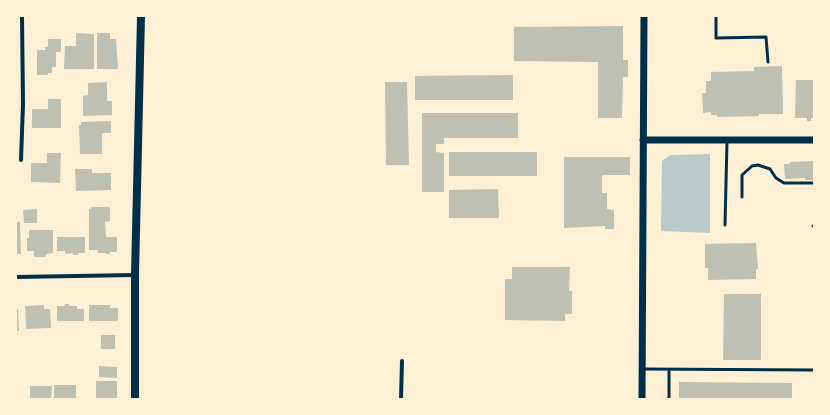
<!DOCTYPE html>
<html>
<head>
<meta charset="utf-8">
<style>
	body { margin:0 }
	#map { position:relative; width:830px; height:415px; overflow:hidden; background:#fdf0d5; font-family:Georgia,serif }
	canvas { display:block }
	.frame { position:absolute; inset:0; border:17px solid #fdf0d5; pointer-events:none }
</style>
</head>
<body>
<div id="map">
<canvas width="830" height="415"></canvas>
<div class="frame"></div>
</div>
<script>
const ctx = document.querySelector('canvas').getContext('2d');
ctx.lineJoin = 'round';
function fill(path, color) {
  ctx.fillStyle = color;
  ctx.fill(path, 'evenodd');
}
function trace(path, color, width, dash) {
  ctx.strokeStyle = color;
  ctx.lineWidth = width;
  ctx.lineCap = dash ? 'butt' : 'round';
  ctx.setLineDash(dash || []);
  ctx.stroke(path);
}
const green = new Path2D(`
	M 710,154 L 710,233 L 661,231 L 662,161 L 670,155 Z`);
const building = new Path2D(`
	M 623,26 L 623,60 L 628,60 L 628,77 L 623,77 L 622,118 L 598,118 L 598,62 L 514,61 L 514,27 Z
	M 76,33 L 94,34 L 94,69 L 64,69 L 65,46 L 76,46 Z
	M 97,33 L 110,33 L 110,39 L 116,39 L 118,69 L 97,69 Z
	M 48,39 L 61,39 L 61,52 L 56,52 L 56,67 L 52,67 L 52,73 L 48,73 L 48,75 L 37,75 L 37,50 L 45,50 L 45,47 L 48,47 Z
	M 782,66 L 783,114 L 759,114 L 759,116 L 717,117 L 717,115 L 711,115 L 711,112 L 703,113 L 702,93 L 706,93 L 706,81 L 711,81 L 711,72 L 754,71 L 754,67 Z
	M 513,75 L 513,100 L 415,100 L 415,76 Z
	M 796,80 L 814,80 L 814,118 L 811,118 L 811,121 L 807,121 L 807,118 L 795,118 Z
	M 107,82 L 107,101 L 112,101 L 112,115 L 83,116 L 83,96 L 88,95 L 88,83 Z
	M 385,82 L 407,82 L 409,165 L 386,165 Z
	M 48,99 L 61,99 L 61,128 L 32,128 L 32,109 L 48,109 Z
	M 422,113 L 518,113 L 518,138 L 444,138 L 444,144 L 436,144 L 436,152 L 444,153 L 444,192 L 422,192 Z
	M 111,121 L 111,133 L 102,133 L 102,154 L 80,154 L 79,125 L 81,125 L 81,122 Z
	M 449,152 L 537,152 L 537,176 L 449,176 Z
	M 47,153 L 61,153 L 60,183 L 31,182 L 31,163 L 47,163 Z
	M 564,157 L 630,157 L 630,175 L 602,175 L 602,193 L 607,193 L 607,209 L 614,210 L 614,229 L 605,229 L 605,226 L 564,228 Z
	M 814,161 L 814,180 L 805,180 L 805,178 L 785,179 L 784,164 L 790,164 L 790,162 Z
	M 75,169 L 92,169 L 92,173 L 111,173 L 111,190 L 76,191 Z
	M 498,189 L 499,218 L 449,218 L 449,190 Z
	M 91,207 L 110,207 L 110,221 L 105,222 L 106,237 L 117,237 L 117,252 L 110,252 L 110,254 L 106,254 L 106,253 L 98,253 L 98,250 L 89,250 L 89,209 L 91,209 Z
	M 37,209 L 37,223 L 24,223 L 23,210 Z
	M 16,222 L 20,222 L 21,254 L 16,254 Z
	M 29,230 L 53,230 L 53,253 L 46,254 L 46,257 L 34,257 L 34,251 L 27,251 L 27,238 L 29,238 Z
	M 57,237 L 85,237 L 85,253 L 78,253 L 78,255 L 73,255 L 73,253 L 65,254 L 65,251 L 57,251 Z
	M 756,243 L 758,269 L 756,269 L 756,279 L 708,280 L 708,268 L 705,268 L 705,244 Z
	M 512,267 L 570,267 L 569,291 L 572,291 L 572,314 L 565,314 L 565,321 L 505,320 L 505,279 L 512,279 Z
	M 724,294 L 761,294 L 761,360 L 723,360 Z
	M 65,304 L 69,304 L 69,306 L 77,306 L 77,309 L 84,309 L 84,321 L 57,321 L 57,306 L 65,306 Z
	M 44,305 L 44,309 L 50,309 L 51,328 L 26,329 L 25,306 Z
	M 89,305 L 110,305 L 110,308 L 118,308 L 118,321 L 89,321 Z
	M 16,309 L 18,309 L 19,331 L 16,331 Z
	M 101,335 L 115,335 L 115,349 L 101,349 Z
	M 99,366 L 117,367 L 117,378 L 99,377 Z
	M 96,381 L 117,381 L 117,399 L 96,399 Z
	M 679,382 L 792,383 L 792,399 L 679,399 Z
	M 54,385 L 76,385 L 76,399 L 54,399 Z
	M 30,386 L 52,386 L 51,399 L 30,399 Z`);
const service = new Path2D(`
	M 716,16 L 716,38 L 766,37 L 768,62
	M 742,197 L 742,175 L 752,166 L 758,165 L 770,169 L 776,178 L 784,183 L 814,183
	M 725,225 L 727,141
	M 813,226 L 814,226
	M 642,369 L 814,370
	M 669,369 L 669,399`);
const minor = new Path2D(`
	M 21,160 L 23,104 L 22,16
	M 16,277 L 135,275
	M 401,399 L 402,361`);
const tertiary = new Path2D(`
	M 643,140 L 814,140
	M 642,399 L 644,16`);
const secondary = new Path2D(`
	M 135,399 L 135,275 L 141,16`);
fill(green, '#b9caca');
fill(building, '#bec0b2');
trace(service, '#003049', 3);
trace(minor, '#003049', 4);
trace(tertiary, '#003049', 7);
trace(secondary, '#003049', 8);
</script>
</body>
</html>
